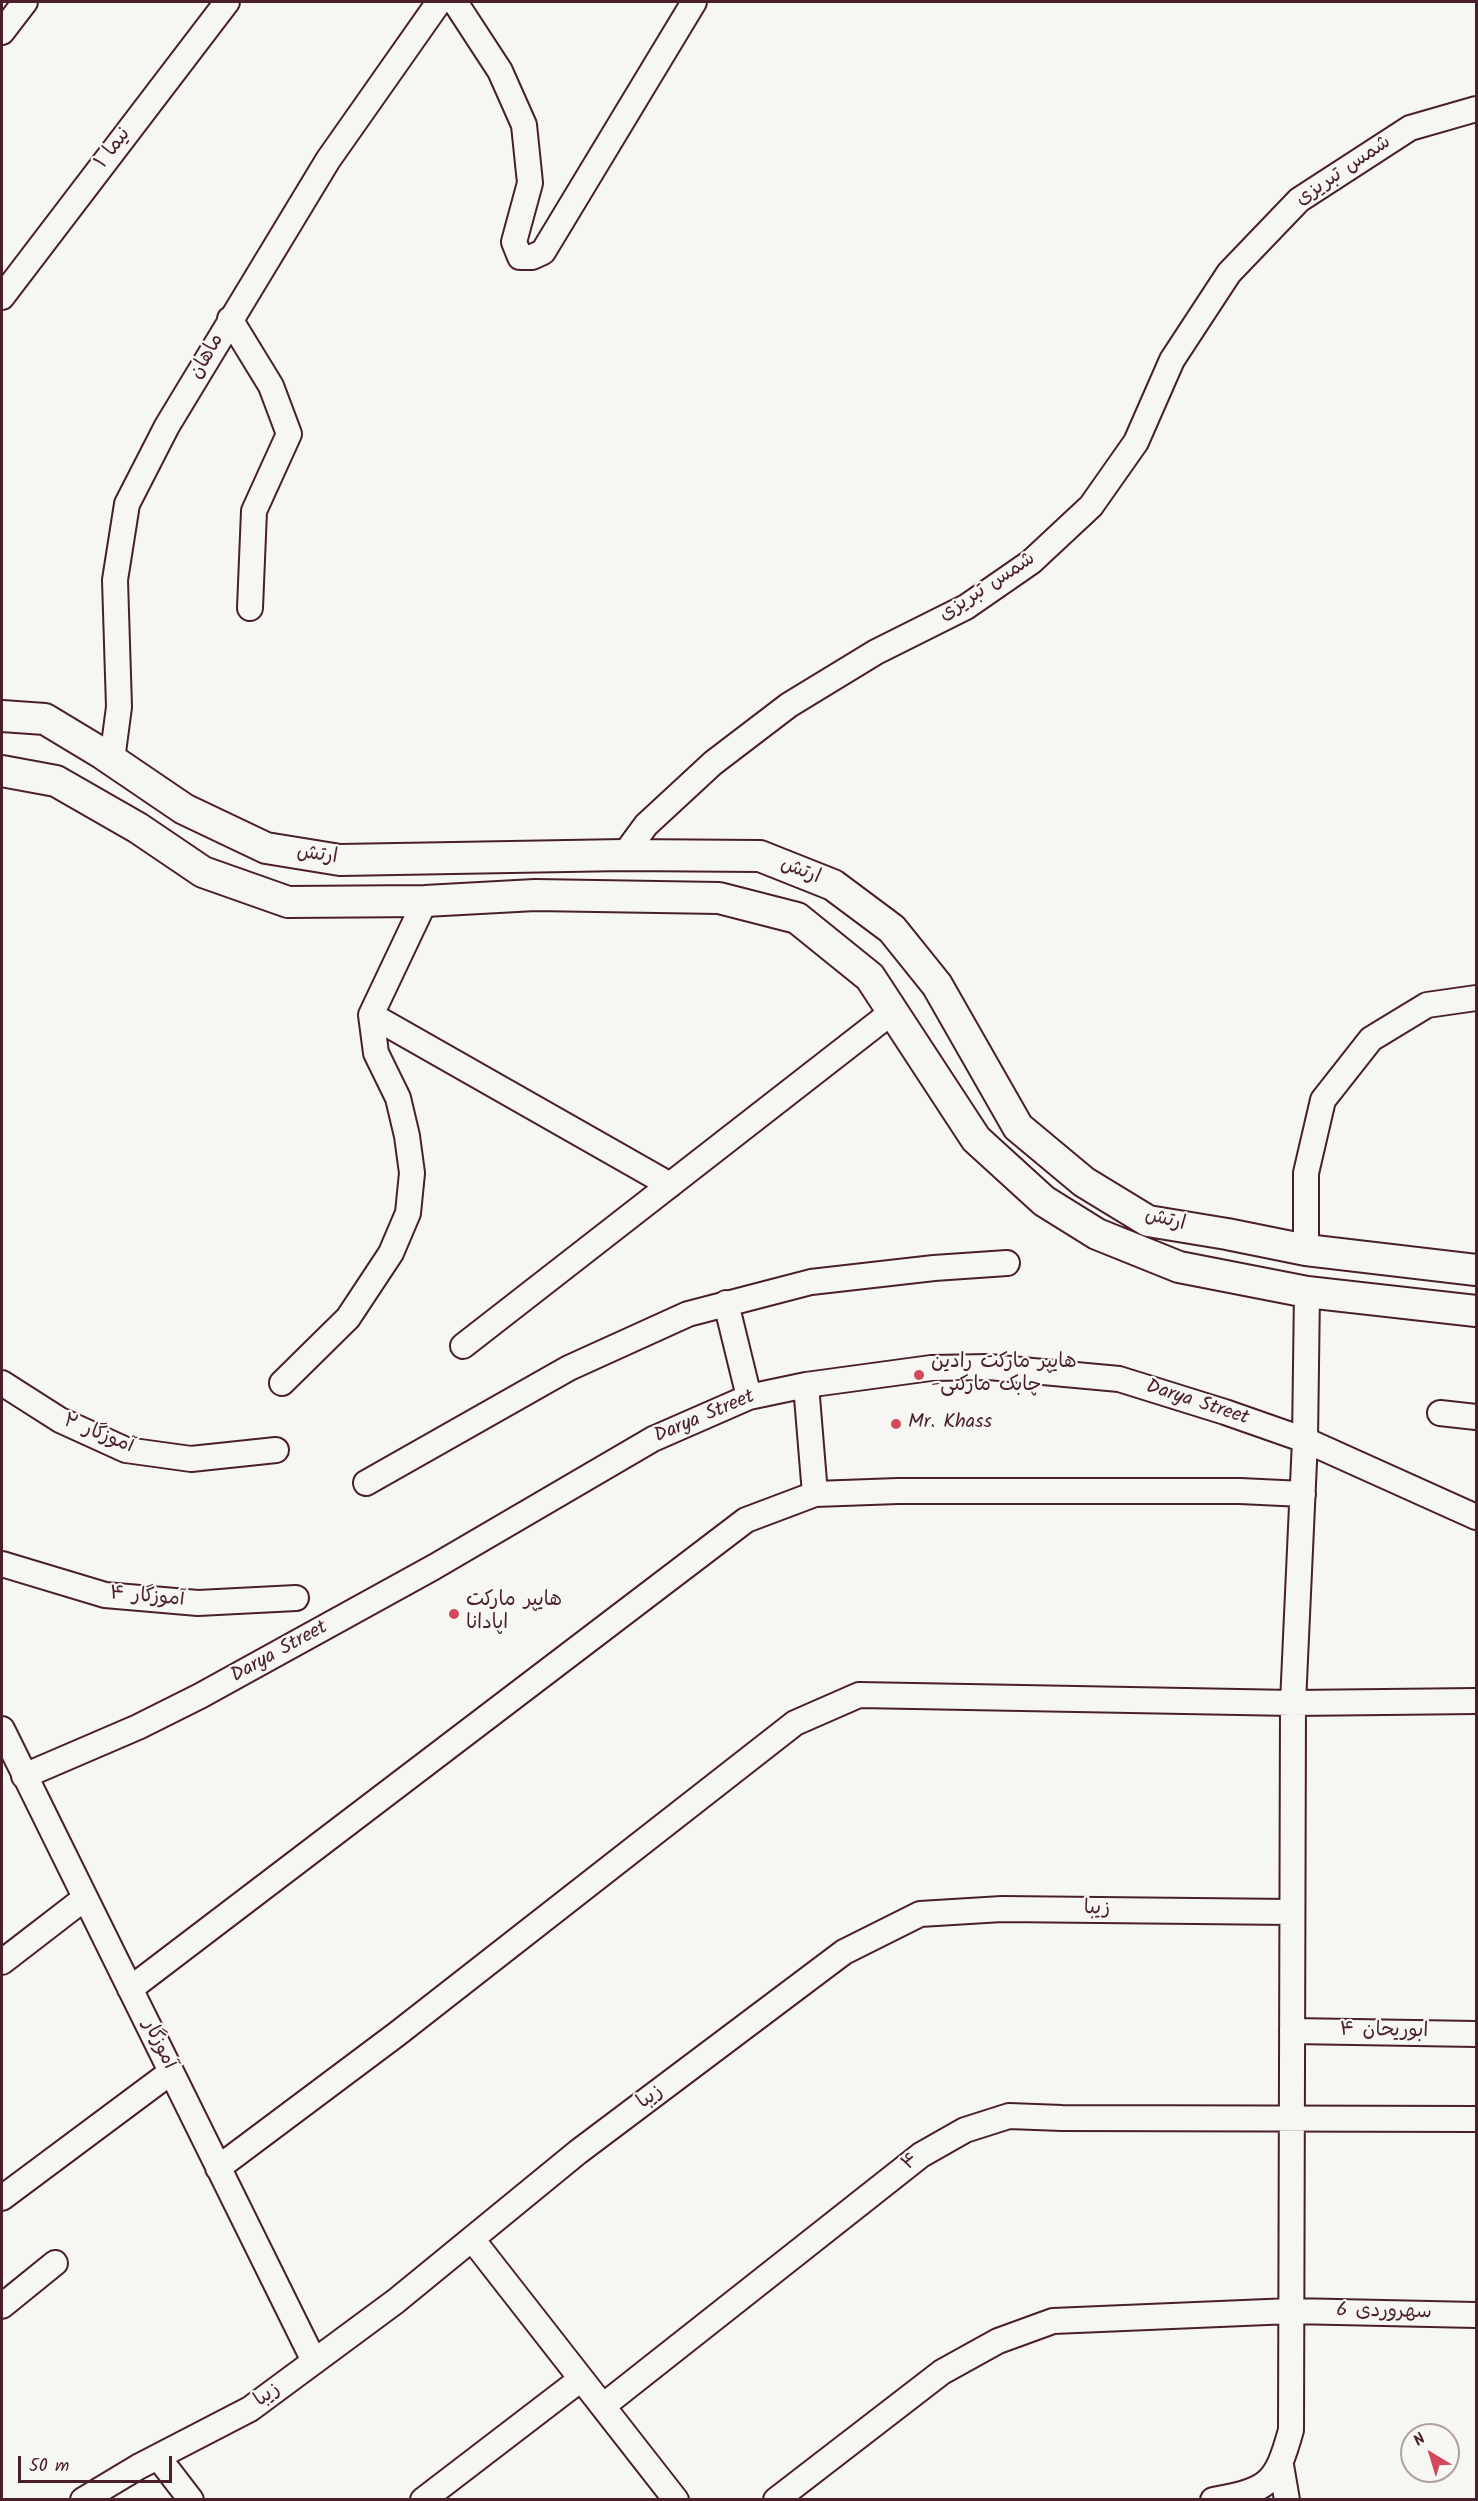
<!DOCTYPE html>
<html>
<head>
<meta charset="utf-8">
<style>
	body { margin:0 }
	#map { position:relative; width:1478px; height:2501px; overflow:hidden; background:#f6f6f2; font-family:Kalam,sans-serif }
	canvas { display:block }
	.frame { position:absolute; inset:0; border:3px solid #4a1f2b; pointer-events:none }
	.north { position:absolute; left:1400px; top:2423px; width:60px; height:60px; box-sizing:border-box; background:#f6f6f2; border:2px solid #b1a0a2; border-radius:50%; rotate:322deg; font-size:16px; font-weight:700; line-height:24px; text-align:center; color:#4a1f2b }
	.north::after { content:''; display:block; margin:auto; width:21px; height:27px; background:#d1495b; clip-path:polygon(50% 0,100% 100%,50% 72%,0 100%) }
	.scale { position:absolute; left:18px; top:2456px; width:154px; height:27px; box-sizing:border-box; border:3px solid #4a1f2b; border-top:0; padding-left:8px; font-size:18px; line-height:21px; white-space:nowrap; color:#4a1f2b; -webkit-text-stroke:4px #f6f6f2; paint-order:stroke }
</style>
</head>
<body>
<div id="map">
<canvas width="1478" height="2501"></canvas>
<div class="frame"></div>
<div class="north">N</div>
<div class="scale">50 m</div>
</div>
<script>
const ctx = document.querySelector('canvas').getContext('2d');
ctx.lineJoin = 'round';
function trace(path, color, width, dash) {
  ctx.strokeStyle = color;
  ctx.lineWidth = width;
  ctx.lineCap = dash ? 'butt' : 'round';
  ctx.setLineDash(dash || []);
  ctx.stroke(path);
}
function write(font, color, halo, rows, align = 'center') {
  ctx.font = font + ' Kalam,"Playpen Sans Arabic",sans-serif';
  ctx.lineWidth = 4.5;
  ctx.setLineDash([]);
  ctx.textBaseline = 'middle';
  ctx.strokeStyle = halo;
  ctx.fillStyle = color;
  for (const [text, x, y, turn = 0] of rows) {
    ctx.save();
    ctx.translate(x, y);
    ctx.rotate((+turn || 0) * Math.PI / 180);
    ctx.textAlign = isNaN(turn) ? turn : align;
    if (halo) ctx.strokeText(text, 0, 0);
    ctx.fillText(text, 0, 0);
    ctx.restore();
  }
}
const minor = new Path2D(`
	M 455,2 L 500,71 L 524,125 L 530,183 L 514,242 L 520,257 L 532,257 L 543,252 L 694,2
	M 2,32 L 25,2
	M 2,297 L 227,2
	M 230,319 L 271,386 L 289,434 L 254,511 L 250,608
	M 112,760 L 119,707 L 115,580 L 127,504 L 167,426 L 328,160 L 439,2
	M 624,855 L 646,825 L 713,763 L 789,705 L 876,652 L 966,607 L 1031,562 L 1091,506 L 1136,442 L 1172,360 L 1229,273 L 1299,200 L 1410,128 L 1476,109
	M 371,1015 L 670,1185
	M 1306,1250 L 1306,1173 L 1323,1100 L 1371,1039 L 1427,1005 L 1476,998
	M 726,1303 L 749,1397
	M 463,1346 L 892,1012
	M 2,1383 L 60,1420 L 126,1450 L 191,1459 L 276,1450
	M 282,1383 L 348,1318 L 391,1253 L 408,1213 L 412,1173 L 407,1136 L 398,1098 L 376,1053 L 371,1015 L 425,901
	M 806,1385 L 815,1494
	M 1440,1413 L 1476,1417
	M 366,1483 L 569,1368 L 688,1314 L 811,1282 L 934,1268 L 1007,1263
	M 2,1564 L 105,1595 L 198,1603 L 296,1598
	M 2,1729 L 314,2361
	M 24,1776 L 138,1727 L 200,1696 L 434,1567 L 653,1439 L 749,1397 L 806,1385 L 931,1368 L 989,1367 L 1119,1379 L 1225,1412 L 1305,1440 L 1476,1517
	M 2,1962 L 85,1898
	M 130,1989 L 746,1520 L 815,1494 L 898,1491 L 1240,1491 L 1303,1494
	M 1292,2031 L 1476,2034
	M 218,2168 L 397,2034 L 795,1723 L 859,1695 L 1293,1703 L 1476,1701
	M 2,2198 L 171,2072
	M 472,2239 L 676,2500
	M 2,2306 L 55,2263
	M 603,2406 L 921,2155 L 965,2130 L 1009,2116 L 1062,2118 L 1476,2119
	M 158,2457 L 191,2500
	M 1281,2465 L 1287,2500
	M 83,2500 L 138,2467 L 250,2409 L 396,2301 L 578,2152 L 844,1952 L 920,1914 L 1002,1909 L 1291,1912
	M 423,2500 L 581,2379
	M 776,2500 L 942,2372 L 998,2341 L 1053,2321 L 1291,2311 L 1476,2315
	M 1213,2500 C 1269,2490 1276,2484 1291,2430 L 1293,1703 L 1305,1440 L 1307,1292`);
const major = new Path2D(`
	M 2,716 L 45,719 L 103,754 L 184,809 L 266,848 L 340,860 L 624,855 L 760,856 L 833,885 L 892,929 L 937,985 L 1018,1127 L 1084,1182 L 1148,1221 L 1227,1234 L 1306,1250 L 1476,1270
	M 2,771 L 56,781 L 138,828 L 203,872 L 288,902 L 425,901 L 535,895 L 719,898 L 797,918 L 870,977 L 976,1139 L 1044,1201 L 1097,1234 L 1179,1267 L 1307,1292 L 1476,1311`);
const markers = [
	[919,1375,6,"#d1495b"],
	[896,1424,6,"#d1495b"],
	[454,1614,6,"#d1495b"]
];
const streetNames = [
	["نیما ۱",114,149,-53],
	["شمس تبریزی",1344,172,-34],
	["ماهان",208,357,-60],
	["شمس تبریزی",988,588,-33],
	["ارتش",317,856,8],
	["ارتش",800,872,22],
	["ارتش",1165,1221,14],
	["Darya Street",1197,1404,18],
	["Darya Street",705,1418,-23],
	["آموزگار ۲",98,1435,22],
	["آموزگار ۴",147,1598,5],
	["Darya Street",280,1653,-29],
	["زیبا",1097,1910,1],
	["ابوریحان ۴",1384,2032,1],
	["آموزگار",158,2045,64],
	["زیبا",651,2098,-37],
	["۴",911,2163,-37],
	["سهروردی 6",1384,2313,1],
	["زیبا",268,2396,-36]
];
const poiNames = [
	["هایپر مارکت رادین",931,1364],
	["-چابک مارکتی",931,1387],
	["Mr. Khass",908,1424],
	["هایپر مارکت",466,1602],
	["اپادانا",466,1625]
];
trace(minor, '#4a1f2b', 28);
trace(major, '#4a1f2b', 34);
trace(minor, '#f6f6f2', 24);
trace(major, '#f6f6f2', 30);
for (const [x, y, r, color] of markers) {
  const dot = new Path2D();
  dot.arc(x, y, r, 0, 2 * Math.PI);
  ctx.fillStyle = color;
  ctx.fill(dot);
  trace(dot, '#f6f6f2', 2);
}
write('20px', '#4a1f2b', '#f6f6f2', streetNames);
write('20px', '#4a1f2b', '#f6f6f2', poiNames, 'left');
</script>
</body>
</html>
